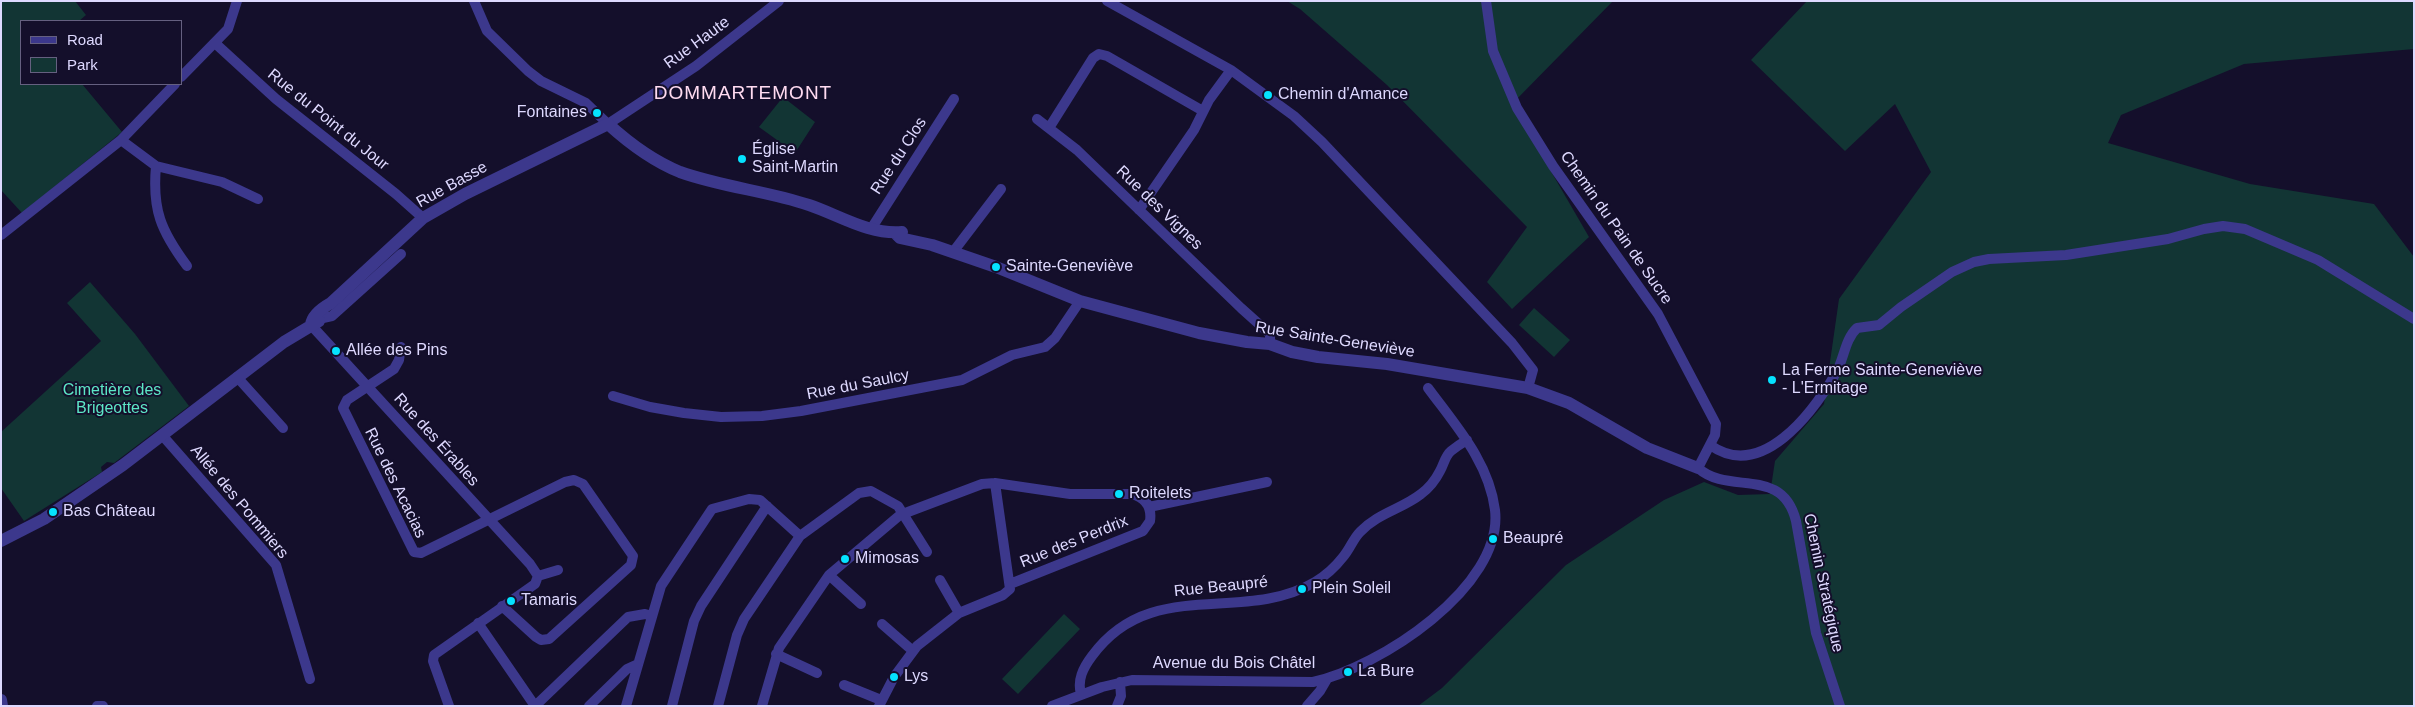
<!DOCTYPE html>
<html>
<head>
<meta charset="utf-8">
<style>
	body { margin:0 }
	#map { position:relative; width:2415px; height:707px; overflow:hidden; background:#140f2b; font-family:Arial,sans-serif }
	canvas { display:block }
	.frame { position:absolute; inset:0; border:2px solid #ded9ff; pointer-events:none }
	.legend { position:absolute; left:20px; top:20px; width:162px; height:65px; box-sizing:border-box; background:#140f2b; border:1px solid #656080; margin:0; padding:6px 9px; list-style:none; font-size:15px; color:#ded9ff }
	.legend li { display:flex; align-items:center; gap:10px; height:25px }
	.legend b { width:25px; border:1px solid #656080 }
</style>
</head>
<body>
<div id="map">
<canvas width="2415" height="707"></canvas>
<div class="frame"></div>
<ul class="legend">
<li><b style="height:6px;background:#3c388c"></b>Road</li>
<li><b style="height:14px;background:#123534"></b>Park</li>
</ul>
</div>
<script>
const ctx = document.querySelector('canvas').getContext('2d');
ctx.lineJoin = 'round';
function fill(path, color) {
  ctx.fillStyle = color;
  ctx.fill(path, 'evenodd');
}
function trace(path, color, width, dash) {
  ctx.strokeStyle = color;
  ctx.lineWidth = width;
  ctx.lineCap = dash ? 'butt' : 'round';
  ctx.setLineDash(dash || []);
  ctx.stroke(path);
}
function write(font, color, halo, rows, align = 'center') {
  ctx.font = font + ' Arial,sans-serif';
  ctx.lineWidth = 4;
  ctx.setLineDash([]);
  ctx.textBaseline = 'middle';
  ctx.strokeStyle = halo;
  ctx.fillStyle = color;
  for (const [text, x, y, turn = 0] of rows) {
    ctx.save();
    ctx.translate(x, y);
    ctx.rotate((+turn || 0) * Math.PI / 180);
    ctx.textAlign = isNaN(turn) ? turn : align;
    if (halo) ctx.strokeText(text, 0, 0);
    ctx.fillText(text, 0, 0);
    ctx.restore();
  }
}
const green = new Path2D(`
	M 1,1 L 75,1 L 86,15 L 79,21 L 21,21 L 21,84 L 82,84 L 122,132 L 22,213 L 1,190 Z
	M 1287,1 L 1613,1 L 1512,104 L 1589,237 L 1512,309 L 1487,282 L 1527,227 L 1387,85 L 1300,9 Z
	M 1807,1 L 2414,1 L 2414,49 L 2244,64 L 2121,115 L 2108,143 L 2250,184 L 2374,204 L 2414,257 L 2414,706 L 1418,706 L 1442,688 L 1566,565 L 1664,500 L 1704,482 L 1738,495 L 1770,494 L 1775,461 L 1824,404 L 1839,299 L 1931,172 L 1895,104 L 1845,151 L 1751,60 Z
	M 783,97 L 815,122 L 795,153 L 759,127 Z
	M 90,282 L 135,334 L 189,406 L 114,463 L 107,462 L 101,467 L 102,472 L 24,521 L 1,488 L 1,432 L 101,341 L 67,303 Z
	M 1534,308 L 1570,340 L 1554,357 L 1519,325 Z
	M 1064,614 L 1080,629 L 1018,694 L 1002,679 Z`);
const minor = new Path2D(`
	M 474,1 L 487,31 L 528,71 L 541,81 L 586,103 L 608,124 L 696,66 L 779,1
	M 1107,1 L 1231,70 L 1294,116 L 1322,142 L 1512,343 L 1533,370 L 1528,388
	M 1486,1 L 1493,51 L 1517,108 L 1553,166 L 1658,314 L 1716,424 L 1715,435 L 1698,468
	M 216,44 L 276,99 L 396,194 L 423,218
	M 181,77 L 228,29 L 237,1
	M 1037,119 L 1077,150 L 1241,308 L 1270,334 L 1270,344
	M 1049,128 L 1093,58 L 1099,54 L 1107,56 L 1203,111
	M 121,140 L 156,166 L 222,182 L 258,199
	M 156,166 C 152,210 161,231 187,266
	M 1139,210 L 1194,130 L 1209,100 L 1231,70
	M 871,229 L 954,99
	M 1,235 L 121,140 L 175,84
	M 953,252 L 1001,189
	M 323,318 L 332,316 L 401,254
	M 311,325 L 530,564 L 538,576
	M 401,347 L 399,360 L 394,369 L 347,400 L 343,408 L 414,552 L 421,553 L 565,482 L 574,480 L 583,484 L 633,556 L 631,565 L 549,639 L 541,640 L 536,637 L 502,606
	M 237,377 L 283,428
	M 613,396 L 650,407 L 684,413 L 721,417 L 762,416 L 801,411 L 962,380 L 1012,355 L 1045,347 L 1055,338 L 1080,301
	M 162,435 L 276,565 L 310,679
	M 1710,445 C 1762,482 1813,412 1836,373 C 1844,359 1845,339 1857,328 L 1879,325 L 1901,307 L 1952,272 L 1974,262 L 1989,259 L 2066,255 L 2168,239 L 2204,229 L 2223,226 L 2245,229 L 2318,260 L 2414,319
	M 1698,468 C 1729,496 1782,465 1796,521 L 1816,633 L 1840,706
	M 1149,507 L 1267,482
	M 829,575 L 861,604
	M 538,576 L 558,570
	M 940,580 L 959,613
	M 478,623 L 535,706
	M 882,624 L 913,651
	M 776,654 L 817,673
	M 844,685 L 881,700
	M 1081,694 C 1077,680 1083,668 1092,656 C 1151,575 1242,625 1315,582 C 1325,576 1336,566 1343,557 C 1350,549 1353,539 1360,532 C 1378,513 1402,509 1421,494 C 1429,488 1436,479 1440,471 C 1444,464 1445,456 1451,451 C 1456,447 1462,443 1467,440
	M 97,706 L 103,706
	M 449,706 L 433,661 L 434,655 L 535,584 L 538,576
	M 535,706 L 628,617 L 645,614 L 652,616
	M 589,706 L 627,669 L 638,664
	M 626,706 L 661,586 L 712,509 L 749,499 L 760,500 L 800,536
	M 672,706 L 694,621 L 701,606 L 767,506
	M 718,706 L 737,635 L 744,619 L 800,536 L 859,493 L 871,491 L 898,506 L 927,552
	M 762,706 L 779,648 L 829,575 L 900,515 L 982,484 L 995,483 L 1070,494 L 1132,494 C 1146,498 1152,507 1150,521 L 1143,531 L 1010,584
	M 879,706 L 894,677 L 917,646 L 959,613 L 1003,595 L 1010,589 L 995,483
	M 1052,706 L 1102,687 L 1132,680 L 1313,682 C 1378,668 1504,587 1495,510 C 1489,462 1456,426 1428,388
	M 1117,706 L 1121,696 L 1120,682
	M 1307,706 L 1320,691 L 1327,679`);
const tertiary = new Path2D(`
	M 895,233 L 900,238 L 932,245 L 996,267 L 1080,301 L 1199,333 L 1247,342 L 1270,344 L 1292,352 L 1318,357 L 1387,364 L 1528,388 L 1569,403 L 1647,448 L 1698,468
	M 311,325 C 312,315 322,308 331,303 L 423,218 L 465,194 L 608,124 C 630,144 653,161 680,172 C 722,187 767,191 809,205 C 839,215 869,235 902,232
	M 1,541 L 44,519 L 123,465 L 284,342 L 319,321
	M 1,700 L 2,706`);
const markers = [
	[1268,95,5,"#05e2ff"],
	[597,113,5,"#05e2ff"],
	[742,159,5,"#05e2ff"],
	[996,267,5,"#05e2ff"],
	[336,351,5,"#05e2ff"],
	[1772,380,5,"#05e2ff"],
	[1119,494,5,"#05e2ff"],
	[53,512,5,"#05e2ff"],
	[1493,539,5,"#05e2ff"],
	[845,559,5,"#05e2ff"],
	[1302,589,5,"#05e2ff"],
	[511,601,5,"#05e2ff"],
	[1348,672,5,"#05e2ff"],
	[894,677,5,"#05e2ff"]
];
const streetNames = [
	["Rue Haute",697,43,-36],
	["Rue du Point du Jour",328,120,39],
	["Rue du Clos",899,156,-57],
	["Rue Basse",452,185,-29],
	["Rue des Vignes",1159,208,44],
	["Chemin du Pain de Sucre",1616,228,55],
	["Rue Sainte-Geneviève",1335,340,9],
	["Rue du Saulcy",858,385,-11],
	["Rue des Érables",436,440,48],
	["Rue des Acacias",395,483,64],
	["Allée des Pommiers",239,502,50],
	["Rue des Perdrix",1074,542,-22],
	["Chemin Stratégique",1823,583,78],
	["Rue Beaupré",1221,587,-6],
	["Avenue du Bois Châtel",1234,664]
];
const poiNames = [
	["Chemin d'Amance",1278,95],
	["Fontaines",587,113,"right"],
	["Église",752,150],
	["Saint-Martin",752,168],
	["Sainte-Geneviève",1006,267],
	["Allée des Pins",346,351],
	["La Ferme Sainte-Geneviève",1782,371],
	["- L'Ermitage",1782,389],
	["Roitelets",1129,494],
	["Bas Château",63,512],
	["Beaupré",1503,539],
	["Mimosas",855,559],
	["Plein Soleil",1312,589],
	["Tamaris",521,601],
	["La Bure",1358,672],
	["Lys",904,677]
];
const parkNames = [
	["Cimetière des",112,391],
	["Brigeottes",112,409]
];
const quarterNames = [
	["DOMMARTEMONT",743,94]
];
fill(green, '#123534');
trace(minor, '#3c388c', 10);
trace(tertiary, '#3c388c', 12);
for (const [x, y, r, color] of markers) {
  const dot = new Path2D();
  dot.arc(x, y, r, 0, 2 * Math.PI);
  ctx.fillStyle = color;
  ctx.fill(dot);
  trace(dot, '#140f2b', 2);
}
write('16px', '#ded9ff', '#140f2b', streetNames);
write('16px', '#ded9ff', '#140f2b', poiNames, 'left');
write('16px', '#5de7c7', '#140f2b', parkNames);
ctx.letterSpacing = '1px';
write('19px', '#ffdbf1', '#140f2b', quarterNames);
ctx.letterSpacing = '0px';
</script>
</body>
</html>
